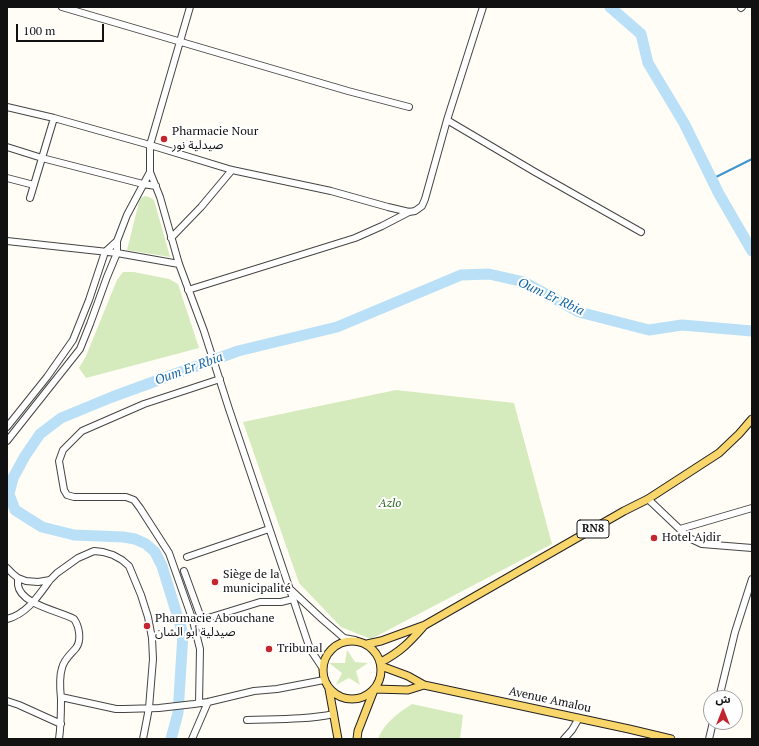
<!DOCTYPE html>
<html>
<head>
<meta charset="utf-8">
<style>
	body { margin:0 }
	#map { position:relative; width:759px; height:746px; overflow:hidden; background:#fffdf5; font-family:"PT Serif","Noto Sans Arabic",serif }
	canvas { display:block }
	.frame { position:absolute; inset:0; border:8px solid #111; pointer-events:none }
	.north { position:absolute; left:703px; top:690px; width:40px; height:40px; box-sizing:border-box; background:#fff; border:1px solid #a0a0a0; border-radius:50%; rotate:0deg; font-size:11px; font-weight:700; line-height:16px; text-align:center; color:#111 }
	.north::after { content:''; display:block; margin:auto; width:14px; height:18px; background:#c4262e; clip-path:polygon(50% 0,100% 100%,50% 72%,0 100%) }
	.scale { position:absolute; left:16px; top:24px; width:88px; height:18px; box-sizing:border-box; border:2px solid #111; border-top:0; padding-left:5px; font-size:12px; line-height:14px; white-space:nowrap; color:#111; -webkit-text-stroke:3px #fff; paint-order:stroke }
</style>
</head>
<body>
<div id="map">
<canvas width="759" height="746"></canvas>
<div class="frame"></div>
<div class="north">ش</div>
<div class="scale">100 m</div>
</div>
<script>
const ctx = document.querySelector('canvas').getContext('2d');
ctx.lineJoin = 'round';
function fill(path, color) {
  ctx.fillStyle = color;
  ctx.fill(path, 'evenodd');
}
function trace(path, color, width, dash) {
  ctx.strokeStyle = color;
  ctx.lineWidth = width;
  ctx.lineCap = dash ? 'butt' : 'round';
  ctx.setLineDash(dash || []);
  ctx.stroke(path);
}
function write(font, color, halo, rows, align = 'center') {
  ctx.font = font + ' "PT Serif","Noto Sans Arabic",serif';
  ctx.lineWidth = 4;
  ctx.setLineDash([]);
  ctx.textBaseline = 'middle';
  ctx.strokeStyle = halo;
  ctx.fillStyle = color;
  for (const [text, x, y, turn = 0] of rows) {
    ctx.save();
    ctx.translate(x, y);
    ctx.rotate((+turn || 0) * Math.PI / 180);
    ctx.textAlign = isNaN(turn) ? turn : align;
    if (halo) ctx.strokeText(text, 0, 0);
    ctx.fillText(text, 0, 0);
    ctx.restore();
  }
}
const green = new Path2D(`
	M 145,196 L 149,197 L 154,200 L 170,257 L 127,250 L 139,202 L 141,198 Z
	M 123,272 L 134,272 L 169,279 L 178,284 L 199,348 L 86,378 L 79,368 L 86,356 L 117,280 Z
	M 396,390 L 514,403 L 552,544 L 371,639 L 341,627 L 299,583 L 243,422 Z
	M 347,650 L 355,662 L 368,663 L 356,671 L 360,685 L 349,678 L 336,685 L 342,673 L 329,663 L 345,663 Z
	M 412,704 L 463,715 L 460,739 L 378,739 C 384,723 398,713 412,704 Z`);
const stream = new Path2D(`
	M 712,179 L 752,159`);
const river = new Path2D(`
	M 610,7 L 641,34 L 648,63 L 684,123 L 719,194 L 752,251
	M 171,739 L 178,713 L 183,634 L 162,566 L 155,552 L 146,544 L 135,539 L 123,537 L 74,535 L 42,527 L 15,510 L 9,494 L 13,478 L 25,456 L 40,434 L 61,418 L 112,397 L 238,351 L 337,327 L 461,275 L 489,274 L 524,282 L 579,312 L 649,330 L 682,325 L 752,331`);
const minor = new Path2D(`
	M 62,7 L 348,91 L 409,107
	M 190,7 L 150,145 L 150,172 L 160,197 L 179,264 L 204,331 L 229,409 L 310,649 L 322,667
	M 741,8 L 742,7
	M 7,107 L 54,118 L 150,145 L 232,170 L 331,191 L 388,207 L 409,212 L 415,211 L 422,206 L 425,199 L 447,120 L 483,7
	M 447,120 L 535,172 L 641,232
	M 7,147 L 42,158 L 143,184 L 156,186
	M 7,178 L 34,185
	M 30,198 L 54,118
	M 171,238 L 201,207 L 232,170
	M 7,241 L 117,253 L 179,264
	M 188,290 L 355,238 L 382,226 L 409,212
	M 7,427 L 47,377 L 73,340 L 89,300 L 105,252 L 117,241
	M 7,441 L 80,349 L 90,324 L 107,277 L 117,253 L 117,241 L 127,215 L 150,172
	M 648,499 L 689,538 L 702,544 L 752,548
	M 680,529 L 752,508
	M 187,557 L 269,529
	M 7,568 L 13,574 L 18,578 L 26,581 L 38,582 L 50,580 L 57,573 L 78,558 L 94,551 L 103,552 L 113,555 L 122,560 L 129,566 L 141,595 L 148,617 L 152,638 L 153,659 L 149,708 L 143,739
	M 184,571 L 200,615 L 203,618 L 208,618 L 260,602 L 281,602 L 293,599
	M 18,578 C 18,579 18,583 18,585 C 20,604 59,611 74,619 C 79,626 82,640 76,648 C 71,654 64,659 62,668 C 59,677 60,689 61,699 C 61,712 61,726 59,739
	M 291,590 L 322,619 L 344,638 L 355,640
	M 7,619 C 27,614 39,595 50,580
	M 61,697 L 116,709 L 124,709 L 159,708 L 194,704 L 208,702 L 254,691 L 277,689 L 324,680
	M 719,698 L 735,632 L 752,579
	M 7,701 L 19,705 L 61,724
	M 199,703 L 200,649 L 193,621 L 169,553 L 140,508 L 134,500 L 126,497 L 74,497 L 67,495 L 64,490 L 59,461 L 63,450 L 82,431 L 144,404 L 220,379
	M 247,720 C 276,719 305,720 334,714
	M 192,739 L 208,702
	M 564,739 L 572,730 L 579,718
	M 709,739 L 713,722`);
const major = new Path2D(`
	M323 670a29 29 0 1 1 58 0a29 29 0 1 1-58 0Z
	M 367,644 L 381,641 L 425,625 L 624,511 L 648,499 L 719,453 L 739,434 L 752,419
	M 381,662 C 400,652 409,643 423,627
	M 381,666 L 408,676 L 424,685 L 629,729 L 671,739
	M 329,689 L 338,739
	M 375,689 L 408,690 L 424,685
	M 357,739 L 358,731 L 374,690`);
const markers = [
	[164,139,4,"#c4262e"],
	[654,538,4,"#c4262e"],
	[215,582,4,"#c4262e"],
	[147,626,4,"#c4262e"],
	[269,649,4,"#c4262e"]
];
const shields = [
	[593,529,32]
];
const shieldNames = [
	["RN8",593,529]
];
const poiNames = [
	["Pharmacie Nour",172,132],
	["صيدلية نور",172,146],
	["Hotel Ajdir",662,538],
	["Siège de la",223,575],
	["municipalité",223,589],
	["Pharmacie Abouchane",155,619],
	["صيدلية أبو الشان",155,633],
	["Tribunal",277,649]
];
const parkNames = [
	["Azlo",390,504]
];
const streetNames = [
	["Avenue Amalou",550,700,12]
];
const waterNames = [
	["Oum Er Rbia",551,297,25],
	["Oum Er Rbia",189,369,-20]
];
fill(green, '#d5ebbd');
trace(stream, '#3f96cf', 2);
trace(river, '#b9e0f7', 11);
trace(minor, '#444', 8);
trace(major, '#222', 9);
trace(minor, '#fff', 6);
trace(major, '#f9d66b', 7);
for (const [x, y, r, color] of markers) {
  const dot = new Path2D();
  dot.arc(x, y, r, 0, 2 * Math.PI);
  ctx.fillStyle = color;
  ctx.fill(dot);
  trace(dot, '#fff', 1.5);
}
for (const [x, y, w] of shields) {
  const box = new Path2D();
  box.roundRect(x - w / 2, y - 9, w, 18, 3);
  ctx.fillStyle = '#fff';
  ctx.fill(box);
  trace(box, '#111', 1);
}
write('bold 11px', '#111', null, shieldNames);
write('12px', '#111', '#fff', poiNames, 'left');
write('italic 12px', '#2f6b1f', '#fff', parkNames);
write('12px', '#111', '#fff', streetNames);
write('italic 13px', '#1768a6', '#fff', waterNames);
</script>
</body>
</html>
